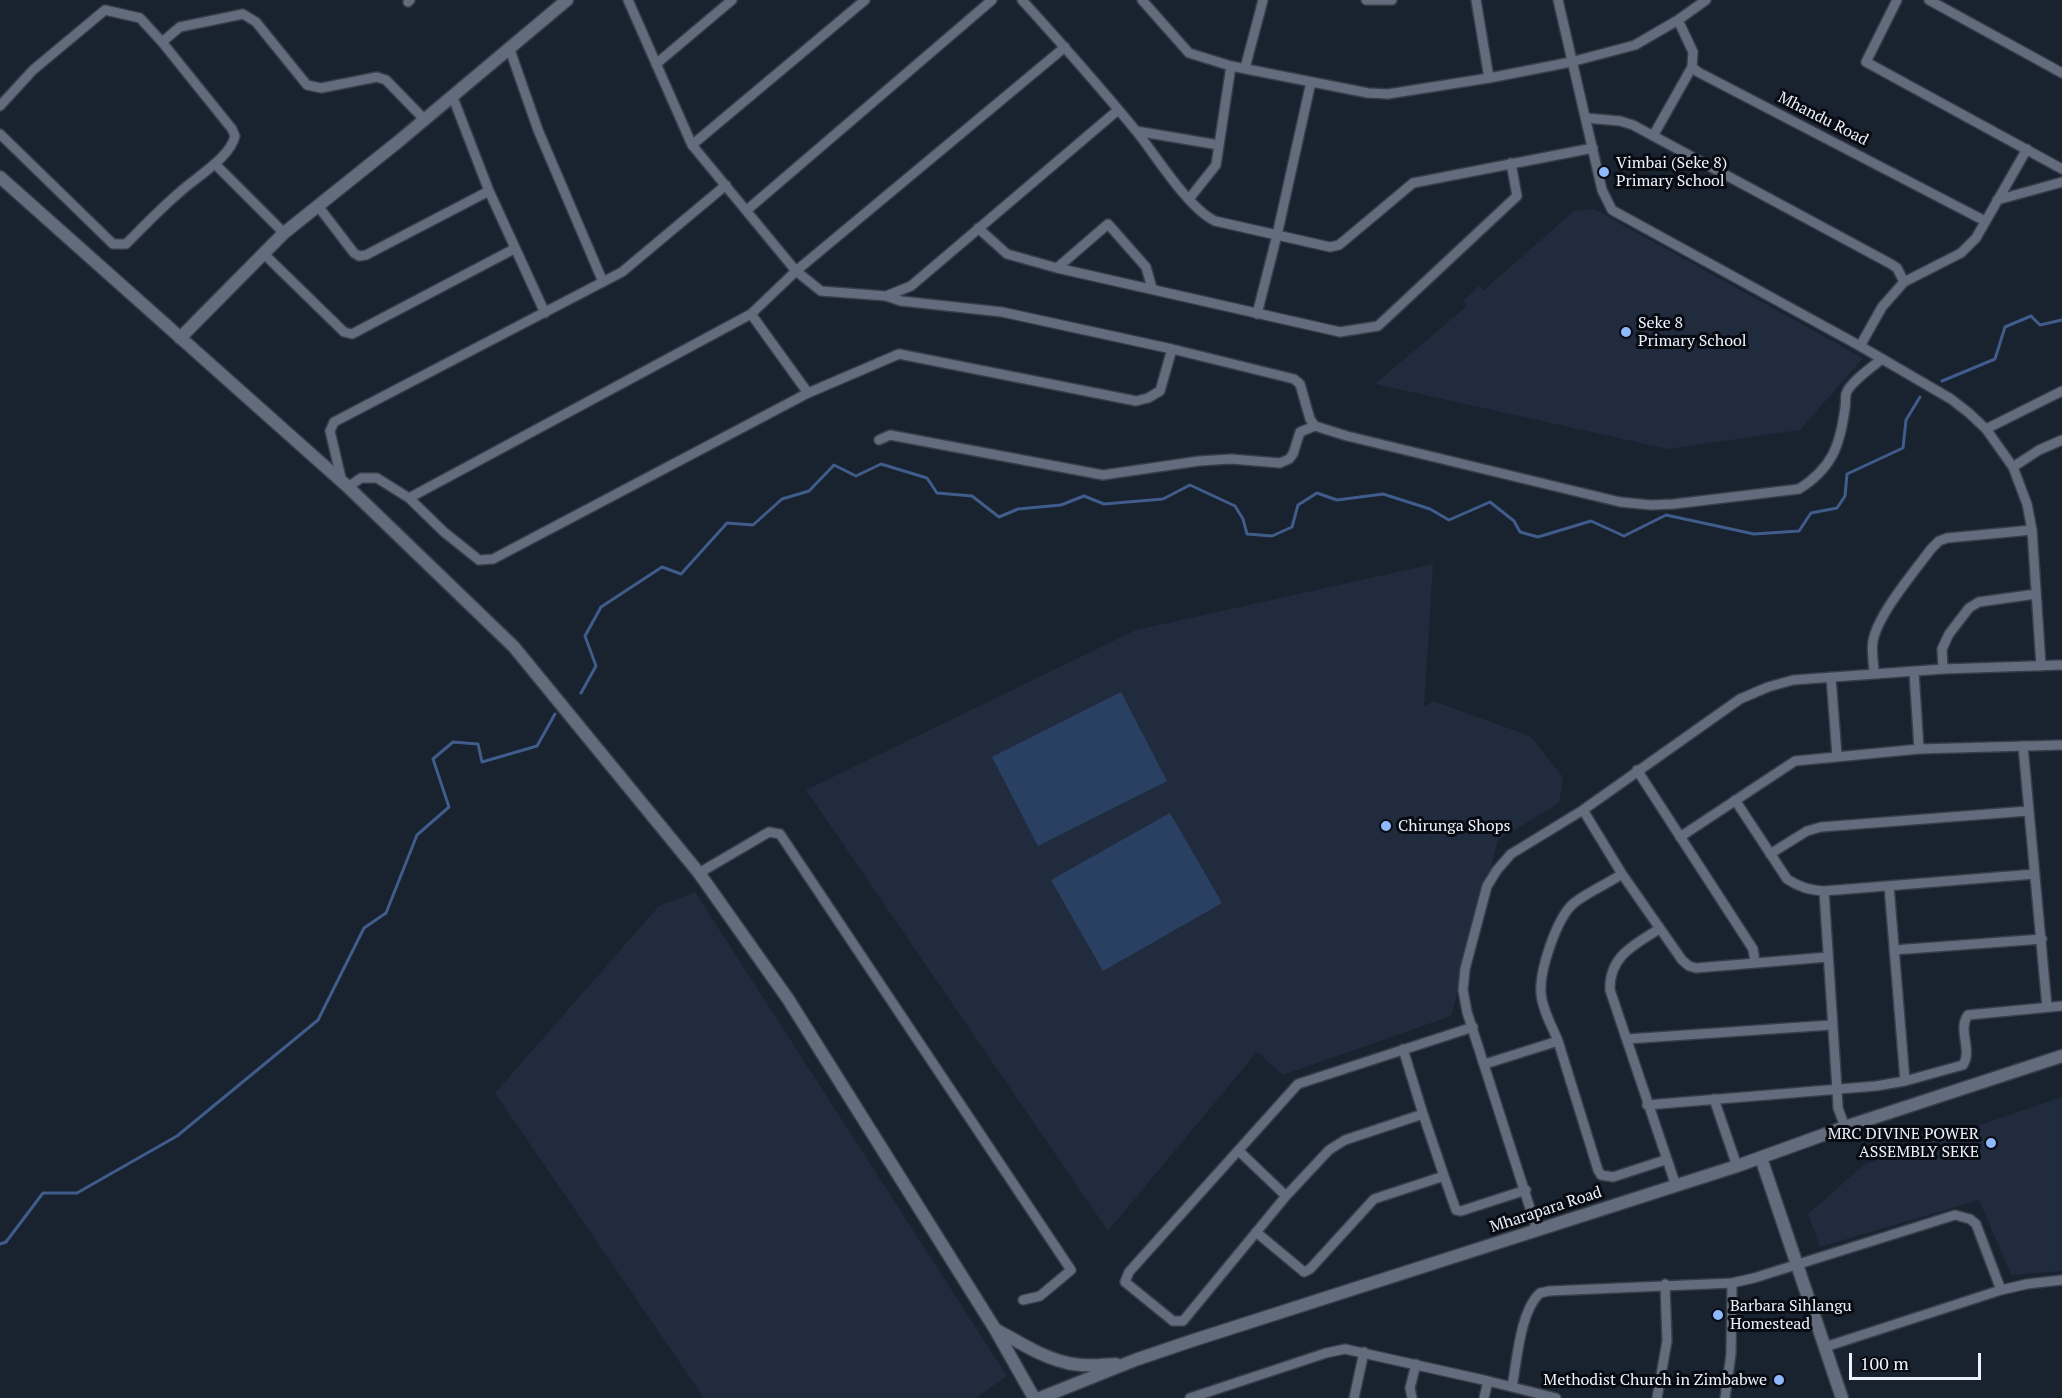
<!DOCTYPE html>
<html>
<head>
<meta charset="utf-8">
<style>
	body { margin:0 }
	#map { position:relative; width:2062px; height:1398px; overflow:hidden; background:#19222f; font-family:"PT Serif",serif }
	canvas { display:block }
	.scale { position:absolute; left:1849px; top:1353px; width:132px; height:27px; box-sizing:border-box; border:3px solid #edf3fc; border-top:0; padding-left:8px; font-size:18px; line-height:21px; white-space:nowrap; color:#edf3fc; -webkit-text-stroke:4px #080b11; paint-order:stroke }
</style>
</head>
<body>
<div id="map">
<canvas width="2062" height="1398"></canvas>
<div class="scale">100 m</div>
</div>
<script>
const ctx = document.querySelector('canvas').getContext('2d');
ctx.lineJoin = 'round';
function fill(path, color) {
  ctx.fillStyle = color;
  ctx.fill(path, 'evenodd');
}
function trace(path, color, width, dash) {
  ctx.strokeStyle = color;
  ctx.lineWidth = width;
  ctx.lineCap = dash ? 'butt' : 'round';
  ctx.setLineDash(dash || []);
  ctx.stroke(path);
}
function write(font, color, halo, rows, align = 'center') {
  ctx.font = font + ' "PT Serif",serif';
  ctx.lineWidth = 6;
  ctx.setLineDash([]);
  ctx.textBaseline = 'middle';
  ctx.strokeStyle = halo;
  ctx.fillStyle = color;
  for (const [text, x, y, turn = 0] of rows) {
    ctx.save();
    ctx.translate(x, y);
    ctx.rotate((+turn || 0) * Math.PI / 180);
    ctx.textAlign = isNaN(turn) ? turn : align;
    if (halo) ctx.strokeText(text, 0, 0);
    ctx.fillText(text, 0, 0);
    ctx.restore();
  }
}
const built = new Path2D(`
	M 1594,209 L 1863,358 L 1800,430 L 1668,449 L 1375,384 L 1467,306 L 1463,301 L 1479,286 L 1484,290 L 1574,211 Z
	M 1433,564 L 1424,707 L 1433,701 L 1530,736 L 1563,777 L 1559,803 L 1498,840 L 1451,1016 L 1283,1075 L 1257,1052 L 1108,1231 L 806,790 L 1136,630 Z
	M 695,892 L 1007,1376 L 976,1398 L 704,1398 L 495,1093 L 659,906 Z
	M 2062,1097 L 2062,1271 L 2011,1275 L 1979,1200 L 1820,1247 L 1808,1214 L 1865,1164 Z`);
const green = new Path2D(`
	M 1121,692 L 1167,781 L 1038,846 L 992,757 Z
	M 1170,813 L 1222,903 L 1103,971 L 1051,880 Z`);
const stream = new Path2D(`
	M 1942,381 L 1995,359 L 2005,327 L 2031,316 L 2040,325 L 2062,320
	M 581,693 L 596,666 L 585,636 L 601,607 L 662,567 L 681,574 L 727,523 L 753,525 L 782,499 L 809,491 L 834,465 L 856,476 L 881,464 L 927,478 L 937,493 L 972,496 L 999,517 L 1018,509 L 1061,505 L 1084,496 L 1104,504 L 1163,499 L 1190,485 L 1235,506 L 1243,519 L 1247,534 L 1272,536 L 1292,527 L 1298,505 L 1317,493 L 1337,500 L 1383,494 L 1430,509 L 1449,520 L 1490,502 L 1514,521 L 1520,532 L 1538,537 L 1591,521 L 1624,536 L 1666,515 L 1754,534 L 1799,531 L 1811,513 L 1837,508 L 1845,496 L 1847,474 L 1903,448 L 1906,420 L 1920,397
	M 0,1244 L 6,1242 L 43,1193 L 77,1193 L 177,1136 L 318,1020 L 364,928 L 386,913 L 417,835 L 449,807 L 433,759 L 453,742 L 478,744 L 482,762 L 537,746 L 555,714`);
const street = new Path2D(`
	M 628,0 L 692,145 L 796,271 L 821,291 L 886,296 L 911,286 L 1118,110
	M 1022,0 C 1061,43 1100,87 1137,132 C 1157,157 1188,208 1215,221 L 1330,247 L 1339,245 L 1413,183 L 1593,148
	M 1142,0 L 1189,53 L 1231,66 L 1368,93 L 1388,94 L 1489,78 L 1571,62 L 1635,45 L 1678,20 L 1706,0
	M 1366,0 L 1392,0
	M 1476,0 L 1489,78
	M 1558,0 L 1602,190 L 1612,210 L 1860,346 L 1951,399 L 1969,413 L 1986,429 L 2013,467 L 2027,504 L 2032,530 L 2041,666
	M 1897,0 L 1866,62 L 2062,169
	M 1929,0 L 2062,73
	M 408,2 L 410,0
	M 1678,20 L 1693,52 L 1692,67 L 1698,72 L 1985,221
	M 162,42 L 180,27 L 243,14 L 256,22 L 307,85 L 321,88 L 377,77 L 386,80 L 424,119
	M 509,47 L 538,130 L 603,282
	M 656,64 L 732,0
	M 1245,68 L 1263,0
	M 452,95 L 489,191 L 545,313
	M 0,106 L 33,70 L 105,10 L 140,18 L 162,42 L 232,129 L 235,136 C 230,158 196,177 180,192 C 161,208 144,226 126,244 L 113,244 L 0,134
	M 1586,118 L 1620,121 L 1633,125 L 1891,264 L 1897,268 L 1904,282
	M 1136,131 L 1219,145
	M 1653,136 L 1692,67
	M 692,145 L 865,0
	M 215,164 L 284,233
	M 1189,199 L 1216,165 L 1231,66
	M 1997,200 L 2062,182
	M 318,206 L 354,253 L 359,256 L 366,255 L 489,191
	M 747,210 L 992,0
	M 978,228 L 1007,254 L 1057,268 L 1340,332 L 1378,326 L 1517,196 L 1511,163
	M 264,254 L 344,332 L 352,334 L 514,249
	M 1057,268 L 1108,224 L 1146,267 L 1152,288
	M 886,296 L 901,301 L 1002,312 L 1172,349 L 1294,379 L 1300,384 L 1310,419 L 1315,426 L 1347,436 L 1620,502 L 1651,505 L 1674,504 L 1799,489 C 1832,468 1840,446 1845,408 C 1846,404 1845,399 1846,394 C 1849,383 1872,367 1882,359
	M 751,314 L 808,393
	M 1257,314 L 1277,235 L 1311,82
	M 1860,346 L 1882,307 L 1904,282 L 1961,253 L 1976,238 L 2027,149
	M 1986,429 L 2062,391
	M 879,440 L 890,435 L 1103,475 L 1199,461 L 1231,459 L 1280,463 L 1289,459 L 1293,454 L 1300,432 L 1315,426
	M 2013,467 L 2039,450 L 2062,440
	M 342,482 L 330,431 L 334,422 L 622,272 L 726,185
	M 348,487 L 361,478 L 377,478 L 409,498 L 751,314 L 796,271 L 1065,47
	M 409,498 L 444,532 L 479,560 L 493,559 L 808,393 L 899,354 L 1136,401 L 1148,398 L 1160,391 L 1172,349
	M 1943,669 L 1942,649 L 1949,634 L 1969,608 L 1979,602 L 2036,594
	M 1914,672 L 1919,749
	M 1874,674 C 1874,664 1871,651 1873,641 C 1878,614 1914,572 1931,549 L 1939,541 L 1947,538 L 2032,530
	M 1831,677 L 1837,756
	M 2023,746 L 2047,1007
	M 1637,770 L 1753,949 L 1755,962
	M 1735,800 L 1787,879 C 1799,887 1809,890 1824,891 L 2035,874
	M 1680,837 L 1795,761 L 1919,749 L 2062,745
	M 1770,854 L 1807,831 L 1821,827 L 2028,811
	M 699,873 L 769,832 L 780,834 L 1071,1270 L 1040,1296 L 1023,1300
	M 1622,874 L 1682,960 L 1689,966 L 1696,968 L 1828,957
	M 1889,886 L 1905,1081
	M 1824,891 L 1837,1089 L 1838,1108 L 1845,1127
	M 1659,929 C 1634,945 1609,956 1610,990 L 1676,1186
	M 1894,950 L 2042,939
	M 1627,1039 L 1831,1025
	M 1558,1041 L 1598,1170 L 1601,1175 L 1613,1177 L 1665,1160
	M 1403,1049 L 1423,1114 L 1345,1140 L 1329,1150 L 1286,1196 L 1183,1321 L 1173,1321 L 1125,1282 L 1129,1272 L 1298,1084 L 1473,1027
	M 1485,1064 L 1558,1041 C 1552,1026 1542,1009 1541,993 C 1539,971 1557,917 1574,903 C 1588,892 1607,884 1622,874 L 1583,810
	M 1714,1099 L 1737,1166
	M 1647,1105 L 1876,1086 L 1905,1081 L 1963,1065 C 1973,1050 1957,1030 1968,1015 L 2062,1006
	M 1239,1151 L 1286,1196
	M 1444,1176 L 1456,1210 L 1461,1211 L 1526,1190
	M 1537,1230 L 1467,1012 L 1463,990 L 1465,969 L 1487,886 L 1497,870 L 1511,854 L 1583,810 L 1740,699 L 1768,687 L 1793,680 L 1943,669 L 2062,665
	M 1256,1232 L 1304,1272 L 1310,1269 L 1374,1199 L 1444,1176 L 1423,1114
	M 1825,1347 L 2001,1290 L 2027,1284 L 2062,1280
	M 1512,1387 C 1517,1361 1520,1311 1540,1293 L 1549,1291 L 1732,1283 L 1754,1278 L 1955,1215 L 1970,1219 L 1976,1224 L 2001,1290
	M 1190,1398 L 1326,1353 L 1345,1349 L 1488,1381 L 1556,1398
	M 1354,1398 L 1364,1352
	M 1412,1398 L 1410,1388 L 1416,1364
	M 1484,1398 L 1488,1381
	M 1657,1398 L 1667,1341 L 1665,1284
	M 1725,1398 L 1731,1354 L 1732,1283`);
const secondary = new Path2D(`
	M 0,177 L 348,487 L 514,647 L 699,873 L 788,999 L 995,1329 L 1034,1398
	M 180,338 L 284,233 L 399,141 L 567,0
	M 1761,1158 L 1842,1398
	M 995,1329 C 1017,1341 1040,1356 1064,1362 C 1081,1367 1099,1365 1116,1364
	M 1040,1398 L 1135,1360 L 1191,1341 L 1737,1166 L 1845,1127 L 2062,1056`);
const markers = [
	[1604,172,6,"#8eb9fd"],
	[1626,332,6,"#8eb9fd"],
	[1386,826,6,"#8eb9fd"],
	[1991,1143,6,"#8eb9fd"],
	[1718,1315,6,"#8eb9fd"],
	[1779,1380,6,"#8eb9fd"]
];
const streetNames = [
	["Mhandu Road",1823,119,27],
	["Mharapara Road",1546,1210,-18]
];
const poiNames = [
	["Vimbai (Seke 8)",1616,163],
	["Primary School",1616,181],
	["Seke 8",1638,323],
	["Primary School",1638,341],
	["Chirunga Shops",1398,826],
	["MRC DIVINE POWER",1979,1134,"right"],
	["ASSEMBLY SEKE",1979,1152,"right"],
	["Barbara Sihlangu",1730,1306],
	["Homestead",1730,1324],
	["Methodist Church in Zimbabwe",1767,1380,"right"]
];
fill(built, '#202b3e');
fill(green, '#2a4063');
trace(stream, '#3f5c8b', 3);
trace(street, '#383e49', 12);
trace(secondary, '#383e49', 15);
trace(street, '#626c7c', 9);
trace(secondary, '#626c7c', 12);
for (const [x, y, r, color] of markers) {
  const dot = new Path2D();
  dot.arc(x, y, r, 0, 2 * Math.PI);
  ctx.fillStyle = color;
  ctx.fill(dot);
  trace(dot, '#080b11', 2);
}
write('16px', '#edf3fc', '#080b11', streetNames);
write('16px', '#edf3fc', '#080b11', poiNames, 'left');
</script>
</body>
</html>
